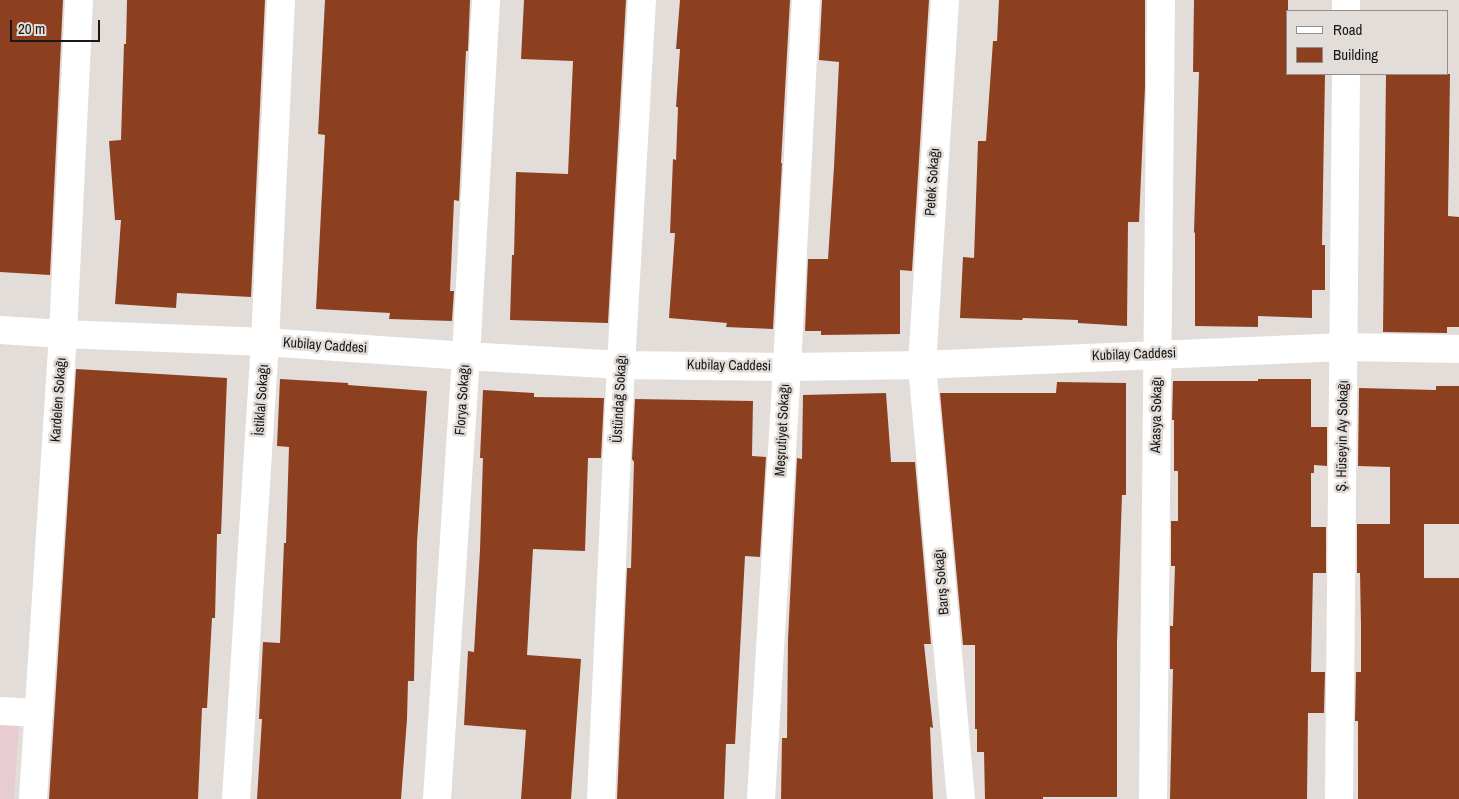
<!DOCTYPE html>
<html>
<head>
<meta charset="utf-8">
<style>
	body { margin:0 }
	#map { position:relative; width:1459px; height:799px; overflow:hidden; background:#e2ddd9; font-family:"Archivo Narrow",sans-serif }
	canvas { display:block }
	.legend { position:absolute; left:1286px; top:10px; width:162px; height:65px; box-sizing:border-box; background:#e2ddd9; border:1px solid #928e8b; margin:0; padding:6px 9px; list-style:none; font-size:15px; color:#191816 }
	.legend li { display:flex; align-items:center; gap:10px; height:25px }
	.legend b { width:25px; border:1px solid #928e8b }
	.scale { position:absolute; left:10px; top:20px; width:90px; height:22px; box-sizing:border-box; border:2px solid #191816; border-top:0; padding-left:6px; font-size:15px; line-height:18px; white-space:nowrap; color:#191816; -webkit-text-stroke:4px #e2ddd9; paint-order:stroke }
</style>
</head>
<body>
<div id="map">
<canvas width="1459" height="799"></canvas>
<ul class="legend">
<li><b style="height:6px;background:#fff"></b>Road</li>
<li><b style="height:14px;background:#8c4020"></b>Building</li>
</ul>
<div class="scale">20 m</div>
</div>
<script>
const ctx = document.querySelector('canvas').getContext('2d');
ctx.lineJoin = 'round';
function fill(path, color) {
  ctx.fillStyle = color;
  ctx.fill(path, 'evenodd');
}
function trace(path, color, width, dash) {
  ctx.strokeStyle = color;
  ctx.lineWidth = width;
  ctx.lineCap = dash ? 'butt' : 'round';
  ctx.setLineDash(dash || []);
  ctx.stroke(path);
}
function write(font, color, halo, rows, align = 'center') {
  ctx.font = font + ' "Archivo Narrow",sans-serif';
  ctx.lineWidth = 5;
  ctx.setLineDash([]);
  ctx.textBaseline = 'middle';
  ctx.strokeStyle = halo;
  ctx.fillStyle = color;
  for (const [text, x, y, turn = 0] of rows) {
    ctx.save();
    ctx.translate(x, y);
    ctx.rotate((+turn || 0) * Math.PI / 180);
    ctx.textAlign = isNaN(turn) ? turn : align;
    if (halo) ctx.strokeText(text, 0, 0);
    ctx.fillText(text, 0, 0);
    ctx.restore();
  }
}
const education = new Path2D(`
	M 0,722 L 19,724 L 14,799 L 0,799 Z`);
const building = new Path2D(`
	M 0,0 L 63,0 L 50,275 L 0,272 Z
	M 127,0 L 265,0 L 251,297 L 177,293 L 176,308 L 115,304 L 121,220 L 115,220 L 109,141 L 121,140 L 124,44 L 126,44 Z
	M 325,0 L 470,0 L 468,51 L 466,51 L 459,201 L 454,200 L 450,291 L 454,291 L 452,321 L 389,319 L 390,313 L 316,309 L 325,135 L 318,134 Z
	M 524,0 L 626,0 L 608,323 L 510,320 L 512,255 L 514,255 L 516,172 L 568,174 L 573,61 L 521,59 Z
	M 680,0 L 790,0 L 781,163 L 782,163 L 773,329 L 726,327 L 727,323 L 669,318 L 675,233 L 670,233 L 673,159 L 676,160 L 678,107 L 676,107 L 680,49 L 676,49 Z
	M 822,0 L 929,0 L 912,271 L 900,270 L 900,334 L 821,335 L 821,331 L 805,331 L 808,259 L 828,259 L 834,167 L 839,62 L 819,60 Z
	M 999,0 L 1145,0 L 1145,86 L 1139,222 L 1128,222 L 1127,326 L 1078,323 L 1078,320 L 1023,318 L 1022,320 L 960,318 L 963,257 L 974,258 L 978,141 L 986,141 L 993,41 L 997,41 Z
	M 1194,0 L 1288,0 L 1288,74 L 1325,74 L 1322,245 L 1325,245 L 1325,290 L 1312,290 L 1312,318 L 1258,316 L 1258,327 L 1195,326 L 1195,233 L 1194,232 L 1199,72 L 1193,72 Z
	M 1386,74 L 1450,74 L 1448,216 L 1459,217 L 1459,327 L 1447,327 L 1447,333 L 1383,332 Z
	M 76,369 L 227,378 L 221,534 L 217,534 L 215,618 L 212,618 L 207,708 L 202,708 L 198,799 L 49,799 Z
	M 280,379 L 348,383 L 348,385 L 427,391 L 417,542 L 414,681 L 408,681 L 407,719 L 401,799 L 257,799 L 262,719 L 259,719 L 263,642 L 280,643 L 284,543 L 286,543 L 289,447 L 277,446 Z
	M 1258,379 L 1311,379 L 1311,427 L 1327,427 L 1327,466 L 1314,465 L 1314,473 L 1311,473 L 1311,527 L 1326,527 L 1326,573 L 1313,573 L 1311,672 L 1325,672 L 1324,713 L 1308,713 L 1307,799 L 1170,799 L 1173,669 L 1170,669 L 1170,626 L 1173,626 L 1175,566 L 1171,566 L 1171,521 L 1178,521 L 1178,471 L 1174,471 L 1174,420 L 1172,420 L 1173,381 L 1258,381 Z
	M 1057,382 L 1126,383 L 1126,495 L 1122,495 L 1117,642 L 1117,797 L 1043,797 L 1043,799 L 985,799 L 984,752 L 977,752 L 977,729 L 975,729 L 975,645 L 963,645 L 940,393 L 1056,393 Z
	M 1436,386 L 1459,386 L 1459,524 L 1424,524 L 1424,578 L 1459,578 L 1459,799 L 1358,799 L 1358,721 L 1355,721 L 1356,672 L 1361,672 L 1361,625 L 1360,573 L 1357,573 L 1357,524 L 1390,524 L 1390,467 L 1358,466 L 1359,388 L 1436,390 Z
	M 483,390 L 534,393 L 534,397 L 604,398 L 601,458 L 588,458 L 585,551 L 533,549 L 527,655 L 581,659 L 571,799 L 521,799 L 526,730 L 464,725 L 468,651 L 474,652 L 480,550 L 483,458 L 480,458 Z
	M 886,393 L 891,462 L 915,462 L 931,644 L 924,644 L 933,728 L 930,727 L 933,799 L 781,799 L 782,738 L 787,738 L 788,639 L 797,458 L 802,459 L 803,395 Z
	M 635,399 L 753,401 L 752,456 L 766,457 L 760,557 L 745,556 L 735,744 L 726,744 L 724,799 L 617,799 L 627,568 L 631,568 L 634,462 L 632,459 Z`);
const minor = new Path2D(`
	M 945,0 L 922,365 L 961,799
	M 1346,11 L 1346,0
	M 0,330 L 63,334 L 265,342 L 466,356 L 621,365 L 787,367 L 922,365 L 1344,347 L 1459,349
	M 0,711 L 39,713
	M 33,799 L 63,334 L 79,0
	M 236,799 L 265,342 L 281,0
	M 437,799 L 466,356 L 486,0
	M 601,799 L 621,365 L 642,0
	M 761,799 L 787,367 L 806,0
	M 1153,799 L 1161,0
	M 1339,799 L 1346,74`);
const streetNames = [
	["Petek Sokağı",933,182,-86],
	["Kubilay Caddesi",325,346,4],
	["Kubilay Caddesi",1134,355,-2],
	["Kubilay Caddesi",729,366,1],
	["Üstündağ Sokağı",620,399,-87],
	["Kardelen Sokağı",59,400,-86],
	["İstiklal Sokağı",262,400,-86],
	["Florya Sokağı",463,400,-86],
	["Akasya Sokağı",1157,415,-89],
	["Meşrutiyet Sokağı",783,430,-87],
	["Ş. Hüseyin Ay Sokağı",1343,436,-89],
	["Barış Sokağı",942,582,-95]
];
fill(education, '#e7cdd2');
fill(building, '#8c4020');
trace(minor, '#fff', 28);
write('14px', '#191816', '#e2ddd9', streetNames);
</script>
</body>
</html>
